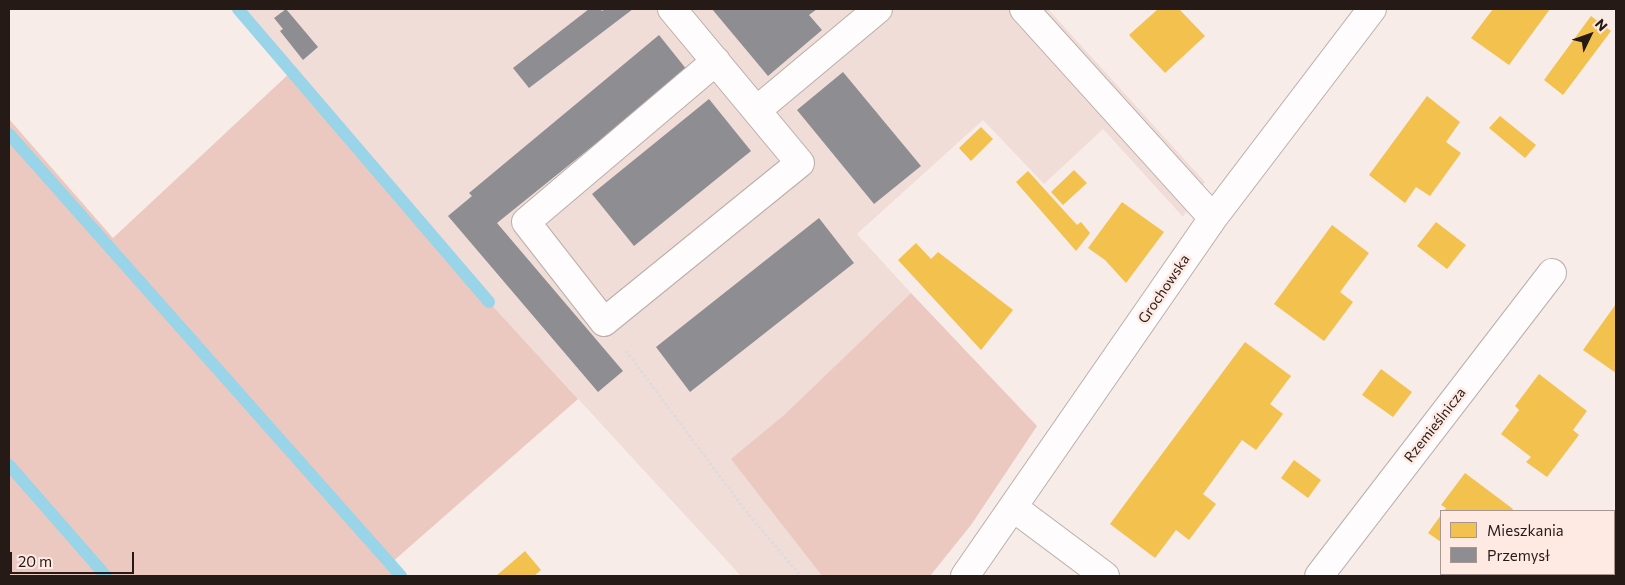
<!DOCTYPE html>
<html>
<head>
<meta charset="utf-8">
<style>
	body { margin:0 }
	#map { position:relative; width:1625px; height:585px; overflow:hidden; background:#f8ece9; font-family:Commissioner,sans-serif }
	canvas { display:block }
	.frame { position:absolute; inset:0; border:10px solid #261a17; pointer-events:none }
	.legend { position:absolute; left:1440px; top:510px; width:175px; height:65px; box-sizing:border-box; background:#fee9e3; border:1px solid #a89691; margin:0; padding:6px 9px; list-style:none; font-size:15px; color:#261a17 }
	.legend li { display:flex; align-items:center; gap:10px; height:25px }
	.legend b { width:25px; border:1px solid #a89691 }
	.north { position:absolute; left:1565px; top:10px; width:50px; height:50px; -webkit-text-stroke:4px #fee9e3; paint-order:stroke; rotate:48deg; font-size:14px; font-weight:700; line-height:20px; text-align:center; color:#261a17 }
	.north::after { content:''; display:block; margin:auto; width:18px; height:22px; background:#261a17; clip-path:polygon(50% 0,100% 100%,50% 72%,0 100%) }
	.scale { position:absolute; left:10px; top:552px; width:124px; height:22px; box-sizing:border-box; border:2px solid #261a17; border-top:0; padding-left:6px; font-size:15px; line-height:18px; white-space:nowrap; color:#261a17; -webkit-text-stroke:4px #fee9e3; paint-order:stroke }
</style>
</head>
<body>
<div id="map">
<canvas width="1625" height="585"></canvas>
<div class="frame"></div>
<ul class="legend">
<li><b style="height:14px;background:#f2c14e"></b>Mieszkania</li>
<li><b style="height:14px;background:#8d8d92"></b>Przemysł</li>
</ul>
<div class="north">N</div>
<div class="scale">20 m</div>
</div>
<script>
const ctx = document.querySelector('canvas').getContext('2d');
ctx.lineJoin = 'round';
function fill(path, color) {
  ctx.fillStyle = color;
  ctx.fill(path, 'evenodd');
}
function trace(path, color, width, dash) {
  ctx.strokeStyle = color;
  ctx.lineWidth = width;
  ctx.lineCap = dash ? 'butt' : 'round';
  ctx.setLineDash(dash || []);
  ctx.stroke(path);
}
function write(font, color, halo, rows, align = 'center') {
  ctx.font = font + ' Commissioner,sans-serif';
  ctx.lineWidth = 5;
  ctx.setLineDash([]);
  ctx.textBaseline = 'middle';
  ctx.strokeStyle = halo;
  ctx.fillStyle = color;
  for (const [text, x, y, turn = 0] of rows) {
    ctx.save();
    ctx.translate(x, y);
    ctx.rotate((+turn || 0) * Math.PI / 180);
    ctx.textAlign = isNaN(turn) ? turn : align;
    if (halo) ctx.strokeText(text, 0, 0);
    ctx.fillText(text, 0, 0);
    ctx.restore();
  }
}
const built = new Path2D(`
	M 238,9 L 1048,9 L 1205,182 L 1183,217 L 1103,129 L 1044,184 L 983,120 L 857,234 L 911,293 L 784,415 L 732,459 L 822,576 L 741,576 L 489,302 Z`);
const green = new Path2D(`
	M 292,71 L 489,302 L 578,399 L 390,564 L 401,576 L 9,576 L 9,119 L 113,238 Z
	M 911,293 L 1037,426 L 971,525 L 930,576 L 822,576 L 731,459 L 784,415 Z`);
const homes = new Path2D(`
	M 1158,9 L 1179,9 L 1205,36 L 1165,73 L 1129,35 Z
	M 1493,9 L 1550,9 L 1509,65 L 1471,38 Z
	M 1591,16 L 1611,31 L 1563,95 L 1544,80 Z
	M 1427,96 L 1460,122 L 1446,142 L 1461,153 L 1430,196 L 1416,187 L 1405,203 L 1369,175 Z
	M 1500,116 L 1536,145 L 1525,158 L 1489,128 Z
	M 981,127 L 993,139 L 971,161 L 959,148 Z
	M 1074,170 L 1087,183 L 1063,205 L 1051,192 Z
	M 1028,171 L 1077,225 L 1081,222 L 1090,233 L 1076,251 L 1016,182 Z
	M 1122,202 L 1164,232 L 1126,283 L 1105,260 L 1088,248 Z
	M 1436,222 L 1466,245 L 1447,269 L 1417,246 Z
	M 1332,225 L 1369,253 L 1340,292 L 1353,302 L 1324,341 L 1274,304 Z
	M 916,243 L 931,259 L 938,252 L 1013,310 L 981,350 L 898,260 Z
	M 1616,304 L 1616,373 L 1583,350 Z
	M 1245,342 L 1291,376 L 1270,404 L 1283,414 L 1256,450 L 1242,440 L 1203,494 L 1216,504 L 1189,540 L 1176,530 L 1155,558 L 1110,524 Z
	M 1381,369 L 1412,392 L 1393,417 L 1362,395 Z
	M 1539,374 L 1587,411 L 1573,430 L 1579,435 L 1547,477 L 1526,462 L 1531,457 L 1501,434 L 1519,410 L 1515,406 Z
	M 1294,460 L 1321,480 L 1308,498 L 1281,478 Z
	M 1465,473 L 1513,509 L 1512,511 L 1444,511 L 1446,508 L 1441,505 Z
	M 1441,515 L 1441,542 L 1428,533 Z
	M 525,551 L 541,570 L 534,576 L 496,576 Z
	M 1517,574 L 1559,574 L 1557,576 L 1520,576 Z`);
const industry = new Path2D(`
	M 286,9 L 318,47 L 303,60 L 280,31 L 283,29 L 274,18 Z
	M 589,9 L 600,9 L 602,11 L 605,9 L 633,9 L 529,88 L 513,68 Z
	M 712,9 L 817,9 L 809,15 L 822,30 L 768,76 Z
	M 659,35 L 687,70 L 497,223 L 623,371 L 598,392 L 448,216 L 472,196 L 469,193 Z
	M 843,72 L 921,166 L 874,204 L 797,110 Z
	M 709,99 L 751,151 L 634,246 L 592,194 Z
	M 819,218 L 854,263 L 690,392 L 656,347 Z`);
const stream = new Path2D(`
	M 238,9 L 489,302
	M 9,134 L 401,576
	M 9,465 L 106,576`);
const path = new Path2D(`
	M 626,351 L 748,514 L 801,576`);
const minor = new Path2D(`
	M 672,9 L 800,163 L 604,322 L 526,222 L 716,61
	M 1024,9 L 1213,218
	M 757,110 L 878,9
	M 1014,508 L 1105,576
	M 965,576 L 1213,218 L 1372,9
	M 1319,576 L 1552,273`);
const streetNames = [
	["Grochowska",1164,289,-56],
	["Rzemieślnicza",1435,425,-52]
];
fill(built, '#f1ddd8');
fill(green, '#ebc9c0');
fill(homes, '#f2c14e');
fill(industry, '#8d8d92');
trace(stream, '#9ad4e8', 12);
trace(minor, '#baaeab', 30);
trace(path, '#dedbdb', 3, [2.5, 2.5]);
trace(minor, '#fefcfc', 28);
write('14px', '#261a17', '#fee9e3', streetNames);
</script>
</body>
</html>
